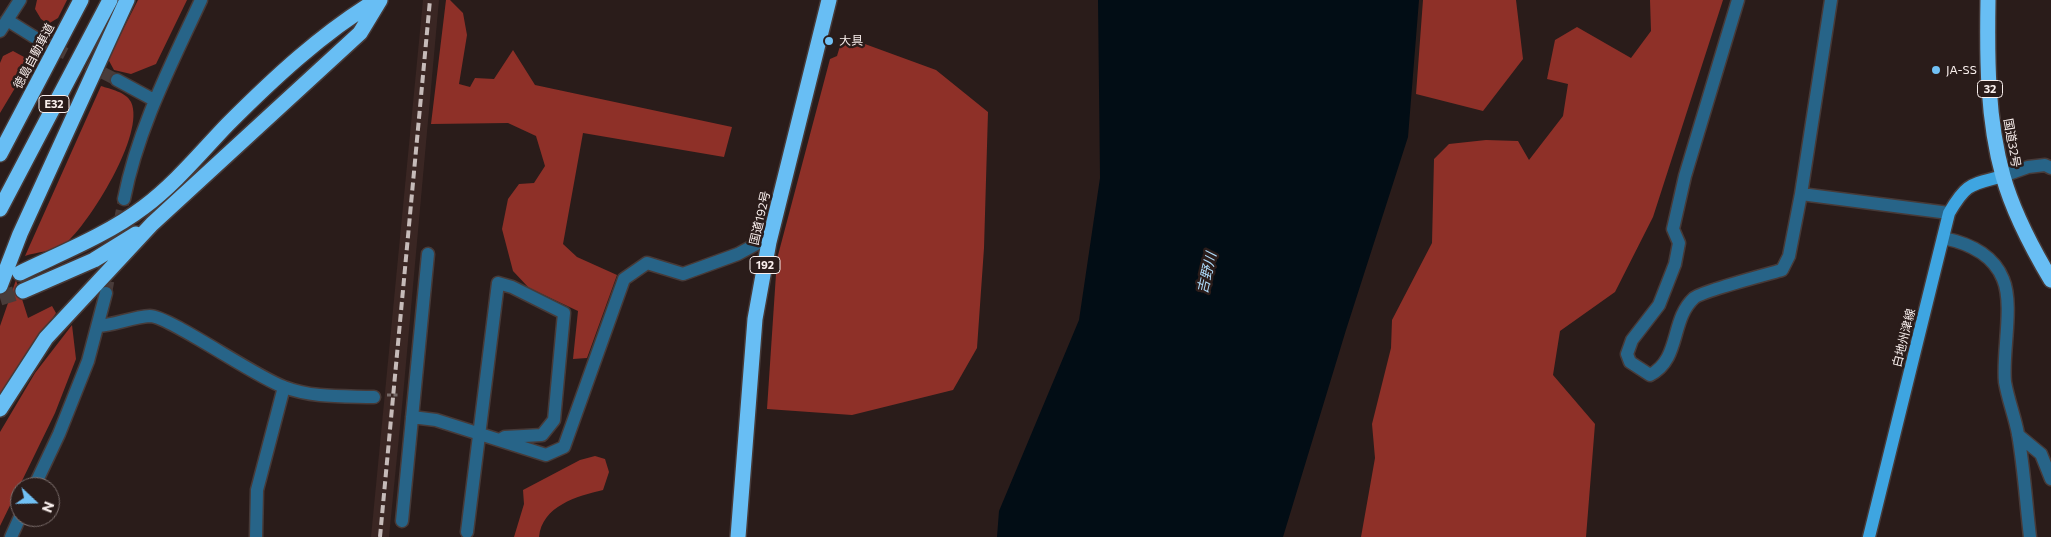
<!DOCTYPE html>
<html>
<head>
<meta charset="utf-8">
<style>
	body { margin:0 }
	#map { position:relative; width:2051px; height:537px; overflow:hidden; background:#2a1c1a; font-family:Commissioner,sans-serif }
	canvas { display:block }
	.north { position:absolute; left:10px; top:477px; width:50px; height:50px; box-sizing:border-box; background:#2a1c1a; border:1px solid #7d706e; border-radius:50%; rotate:111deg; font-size:14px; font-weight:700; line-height:20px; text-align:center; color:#f9efed }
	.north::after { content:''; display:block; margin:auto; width:18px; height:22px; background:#71c1f5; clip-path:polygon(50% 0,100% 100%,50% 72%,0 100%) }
</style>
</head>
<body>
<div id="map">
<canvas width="2051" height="537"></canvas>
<div class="north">N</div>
</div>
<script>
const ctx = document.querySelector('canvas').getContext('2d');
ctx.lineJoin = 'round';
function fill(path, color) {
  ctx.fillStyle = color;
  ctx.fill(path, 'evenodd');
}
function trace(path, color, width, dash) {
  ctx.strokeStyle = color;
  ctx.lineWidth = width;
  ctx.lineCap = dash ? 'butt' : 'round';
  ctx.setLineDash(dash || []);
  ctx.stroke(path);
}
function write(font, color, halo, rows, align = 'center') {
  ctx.font = font + ' Commissioner,"Noto Sans JP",sans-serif';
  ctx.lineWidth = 5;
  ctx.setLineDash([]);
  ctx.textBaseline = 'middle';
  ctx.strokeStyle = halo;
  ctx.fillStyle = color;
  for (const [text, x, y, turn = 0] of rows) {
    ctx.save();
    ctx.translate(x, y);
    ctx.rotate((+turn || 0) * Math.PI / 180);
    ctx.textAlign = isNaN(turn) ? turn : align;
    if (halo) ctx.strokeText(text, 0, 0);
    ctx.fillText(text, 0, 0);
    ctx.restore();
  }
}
const built = new Path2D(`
	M 423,0 L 439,0 L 403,396 L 389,537 L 371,537 Z`);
const forest = new Path2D(`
	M 37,0 L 67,0 L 58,18 L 48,24 L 41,19 L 35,9 Z
	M 138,0 L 187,0 L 156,64 L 131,74 L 114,70 L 108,59 Z
	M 446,0 L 450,0 L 463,13 L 467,35 L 459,84 L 470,87 L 475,78 L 494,79 L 513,50 L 535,85 L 732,127 L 724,157 L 583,133 L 563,244 L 577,257 L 617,275 L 587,358 L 573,359 L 578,311 L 529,288 L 513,271 L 502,229 L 508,199 L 519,184 L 534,183 L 545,166 L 536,136 L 508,123 L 431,124 Z
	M 1423,0 L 1516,0 L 1523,59 L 1483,111 L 1416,94 Z
	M 1650,0 L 1723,0 L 1653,217 L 1615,292 L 1560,331 L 1553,375 L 1595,424 L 1586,537 L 1361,537 L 1375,458 L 1372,424 L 1391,348 L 1392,320 L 1432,243 L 1434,159 L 1449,144 L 1486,140 L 1518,141 L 1529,160 L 1563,116 L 1568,84 L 1547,79 L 1555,40 L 1577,27 L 1631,58 L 1651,31 Z
	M 843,36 L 936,70 L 988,112 L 984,248 L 977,348 L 953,390 L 852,415 L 767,409 L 777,259 L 830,59 L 837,56 Z
	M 13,51 L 24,57 L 24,73 L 0,113 L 0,63 L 3,56 Z
	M 101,86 C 110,89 126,92 131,102 C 146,133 89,224 65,244 C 56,251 36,252 25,256 Z
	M 16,280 L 28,318 L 52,306 L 56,313 L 0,399 L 0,326 Z
	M 72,325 L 76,359 L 55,413 L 0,526 L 0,432 L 35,373 Z
	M 595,456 L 605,459 L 609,472 L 603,490 C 577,496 542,506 539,537 L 514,537 L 524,504 L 523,490 L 580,460 Z`);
const water = new Path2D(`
	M 1098,0 L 1419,0 L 1408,137 L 1346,330 L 1283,537 L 997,537 L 999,511 L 1079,320 L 1100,178 Z`);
const minorTunnel = new Path2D(`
	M 39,40 L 117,80
	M 106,293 L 124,199`);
const highwayTunnel = new Path2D(`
	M 0,298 L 23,291`);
const path = new Path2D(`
	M 387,395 L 400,395`);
const minor = new Path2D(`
	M 1738,0 L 1685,176 L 1673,229 L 1679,243 L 1675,264 L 1659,305 L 1632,340 L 1627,354 L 1630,362 L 1650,375 C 1681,359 1670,320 1694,298 C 1702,291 1768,274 1782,270 L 1789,256 L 1801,194 L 1949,213
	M 7,20 L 39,40
	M 0,31 L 20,0
	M 117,80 L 154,100
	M 2003,176 L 2028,167 L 2045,165 L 2051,168
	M 1801,194 L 1831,0
	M 124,199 C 138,128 171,65 201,0
	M 1943,238 C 1968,243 1993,254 2003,279 C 2014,305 2002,353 2005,382 C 2008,400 2015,417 2018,434 C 2024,468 2026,503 2030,537
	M 98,326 C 115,325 132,317 150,316 C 169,316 255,377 284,387 C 313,398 343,396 374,397
	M 412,417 L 436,420 L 546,455 L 564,447 L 624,279 L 647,263 L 683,274 L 738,254 L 760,242 L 769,242
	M 2018,435 L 2041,454 L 2051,479
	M 34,487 L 59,434 L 88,361 L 106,293
	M 402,521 L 428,254
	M 467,532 L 498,283 L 512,287 L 564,313 L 554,420 L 542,435 L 505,437 L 500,440
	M 11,537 L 20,517
	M 256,537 L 257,490 L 284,387`);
const major = new Path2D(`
	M 1869,537 L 1949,213 C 1967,182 1971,185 2003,176`);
const highway = new Path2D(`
	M 1988,0 C 1987,58 1987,119 2003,176 C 2013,212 2032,248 2051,280
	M 0,154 L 81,0
	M 0,209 L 110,0
	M 20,273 C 61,253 107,235 144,207 C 176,183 201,152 228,124 C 273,79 322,33 377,0
	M 0,286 L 20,234 L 127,0
	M 23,291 L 94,260 L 136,234
	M 0,409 L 46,338 L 152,224 L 360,33 L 380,0
	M 738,537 L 755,319 L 769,242 L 829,0`);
const rail = new Path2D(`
	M 380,537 L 430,0`);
const markers = [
	[829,41,5,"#71c1f5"],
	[1936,70,5,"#71c1f5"]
];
const shields = [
	[1990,89,25],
	[54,104,30],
	[765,265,30]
];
const shieldNames = [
	["32",1990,89],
	["E32",54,104],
	["192",765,265]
];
const poiNames = [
	["大具",839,41],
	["JA-SS",1946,70]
];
const streetNames = [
	["徳島自動車道",34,56,-62],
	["国道32号",2012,143,80],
	["国道192号",760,218,-77],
	["白地州津線",1904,338,-76]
];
const waterNames = [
	["吉野川",1207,273,-77]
];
fill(built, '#3a2623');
fill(forest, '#8e3028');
fill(water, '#020d15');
trace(minorTunnel, '#493c3a', 12, [12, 6]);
trace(highwayTunnel, '#493c3a', 15, [15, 8]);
trace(minor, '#473a38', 15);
trace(major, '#473a38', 15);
trace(highway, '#473a38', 18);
trace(path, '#776a68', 3, [4, 2.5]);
trace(minor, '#276488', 12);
trace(major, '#3ea5e1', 12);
trace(highway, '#68bef4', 15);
trace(rail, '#c6bbb9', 4, [8, 4]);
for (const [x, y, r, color] of markers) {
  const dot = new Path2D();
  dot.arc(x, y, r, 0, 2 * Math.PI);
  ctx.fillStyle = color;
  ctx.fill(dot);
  trace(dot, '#2a1c1a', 2);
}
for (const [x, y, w] of shields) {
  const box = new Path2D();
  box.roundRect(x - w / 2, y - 8.5, w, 17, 4);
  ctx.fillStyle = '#2a1c1a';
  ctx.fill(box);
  trace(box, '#f9efed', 1);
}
write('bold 11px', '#f9efed', null, shieldNames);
write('12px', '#f9efed', '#2a1c1a', poiNames, 'left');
write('12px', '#f9efed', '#2a1c1a', streetNames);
write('italic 14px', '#acd9f8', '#2a1c1a', waterNames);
</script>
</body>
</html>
